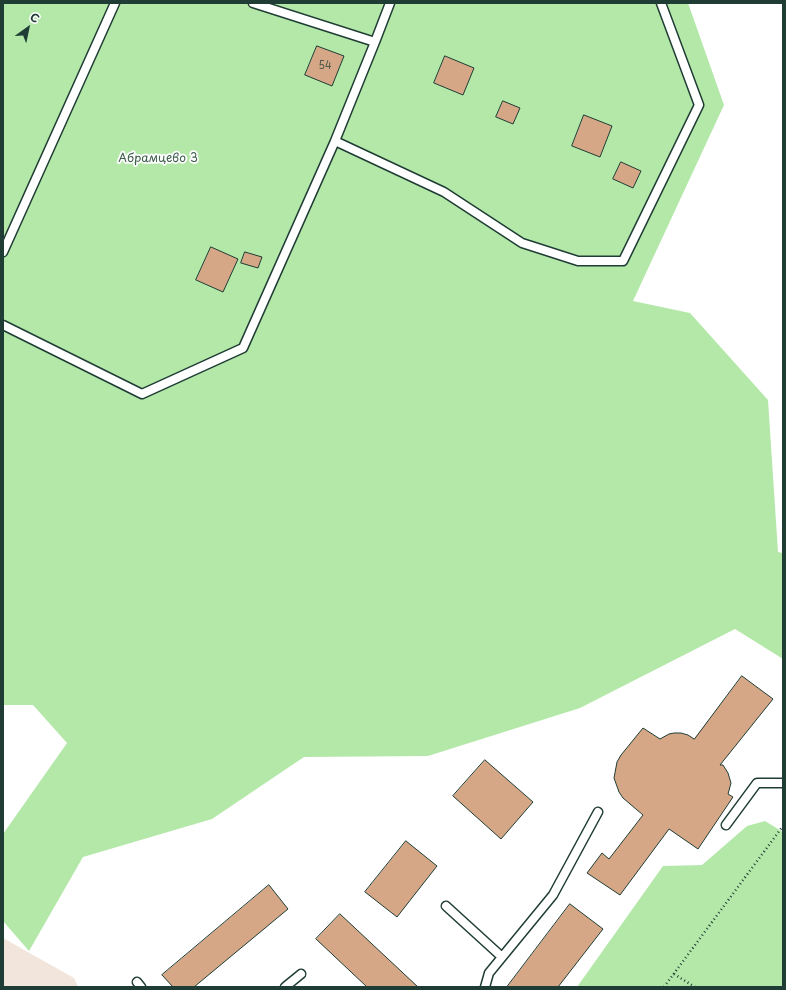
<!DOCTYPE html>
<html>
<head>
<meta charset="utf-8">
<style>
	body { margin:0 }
	#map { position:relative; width:786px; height:990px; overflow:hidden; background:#fff; font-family:"Playpen Sans",sans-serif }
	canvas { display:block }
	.frame { position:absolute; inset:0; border:4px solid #1f3d34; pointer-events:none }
	.north { position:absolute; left:8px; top:8px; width:40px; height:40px; -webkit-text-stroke:3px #fff; paint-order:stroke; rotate:33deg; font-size:11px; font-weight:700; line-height:16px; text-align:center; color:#1f3d34 }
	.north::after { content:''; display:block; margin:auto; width:14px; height:18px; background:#1f3d34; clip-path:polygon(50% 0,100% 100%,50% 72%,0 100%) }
</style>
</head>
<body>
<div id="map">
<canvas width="786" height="990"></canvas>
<div class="frame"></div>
<div class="north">С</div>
</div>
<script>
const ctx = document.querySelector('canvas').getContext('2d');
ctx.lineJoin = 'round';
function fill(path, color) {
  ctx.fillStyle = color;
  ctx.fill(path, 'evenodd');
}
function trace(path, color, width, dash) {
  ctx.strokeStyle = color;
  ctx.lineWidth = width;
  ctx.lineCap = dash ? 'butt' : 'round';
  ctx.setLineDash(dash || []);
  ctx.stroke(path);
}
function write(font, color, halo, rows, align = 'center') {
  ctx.font = font + ' "Playpen Sans",sans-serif';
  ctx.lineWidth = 3.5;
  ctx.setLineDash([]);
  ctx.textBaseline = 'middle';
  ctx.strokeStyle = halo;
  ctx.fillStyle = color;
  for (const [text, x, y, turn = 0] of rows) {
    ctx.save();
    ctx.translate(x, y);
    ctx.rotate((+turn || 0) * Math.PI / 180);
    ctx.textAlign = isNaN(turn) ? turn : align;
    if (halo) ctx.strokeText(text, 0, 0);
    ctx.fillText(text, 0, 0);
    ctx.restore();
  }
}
const built = new Path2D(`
	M 3,938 L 74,978 L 78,987 L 3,987 Z`);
const green = new Path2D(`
	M 3,3 L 688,3 L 724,105 L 633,301 L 690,313 L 768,400 L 778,552 L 783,553 L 783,659 L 735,629 L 580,708 L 428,756 L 304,757 L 212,819 L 83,857 L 29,951 L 3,921 L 3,834 L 67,743 L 33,705 L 3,705 Z
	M 765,821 L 783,832 L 783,987 L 577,987 L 663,866 L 702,865 L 747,826 Z`);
const building = new Path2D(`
	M 317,46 L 344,56 L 332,86 L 305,75 Z
	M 445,56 L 474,68 L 463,95 L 434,83 Z
	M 503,101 L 520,108 L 513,124 L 496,117 Z
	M 584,115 L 612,126 L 600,157 L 572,146 Z
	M 621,162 L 641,171 L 633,188 L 613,179 Z
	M 211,247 L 238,259 L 223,292 L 196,280 Z
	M 245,252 L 262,257 L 258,268 L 241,263 Z
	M 742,676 L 773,699 L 720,765 L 723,765 L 728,773 L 731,783 L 728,794 L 733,797 L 698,849 L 669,829 L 620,895 L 587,873 L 602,853 L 609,859 L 643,815 L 623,798 L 619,792 L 614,778 L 617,762 L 621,755 L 643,728 L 660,739 L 669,734 L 674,733 L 681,733 L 688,735 L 694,739 Z
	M 485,760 L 533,802 L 501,839 L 453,796 Z
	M 406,841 L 437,866 L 397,917 L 365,892 Z
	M 269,885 L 288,909 L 194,987 L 173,987 L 162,975 Z
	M 570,904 L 603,929 L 558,987 L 507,987 Z
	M 340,914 L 418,987 L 367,987 L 316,939 Z`);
const path = new Path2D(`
	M 674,974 L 695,987
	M 664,987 L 783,826`);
const service = new Path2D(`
	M 253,3 L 375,42 L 390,3
	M 335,141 L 375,42
	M 3,252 L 115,3
	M 3,325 L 142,394 L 243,348 L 335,141 L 444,192 L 522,243 L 578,261 L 623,261 L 699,105 L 661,3
	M 726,825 L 757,783 L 783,783
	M 446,906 L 502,957
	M 137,982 L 141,987
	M 285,987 L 301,974
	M 485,987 L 489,973 L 553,895 L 598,812`);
const numberNames = [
	["54",325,66]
];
const parkNames = [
	["Абрамцево 3",158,159]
];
fill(built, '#f2e5db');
fill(green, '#b4e8a9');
fill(building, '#d5a787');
trace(building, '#1f3d34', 1);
trace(service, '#1f3d34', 11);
trace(path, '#1f3d34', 2.5, [1, 3]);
trace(service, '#fff', 8);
write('10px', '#4c5849', null, numberNames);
write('12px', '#3d5f4b', '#fff', parkNames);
</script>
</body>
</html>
